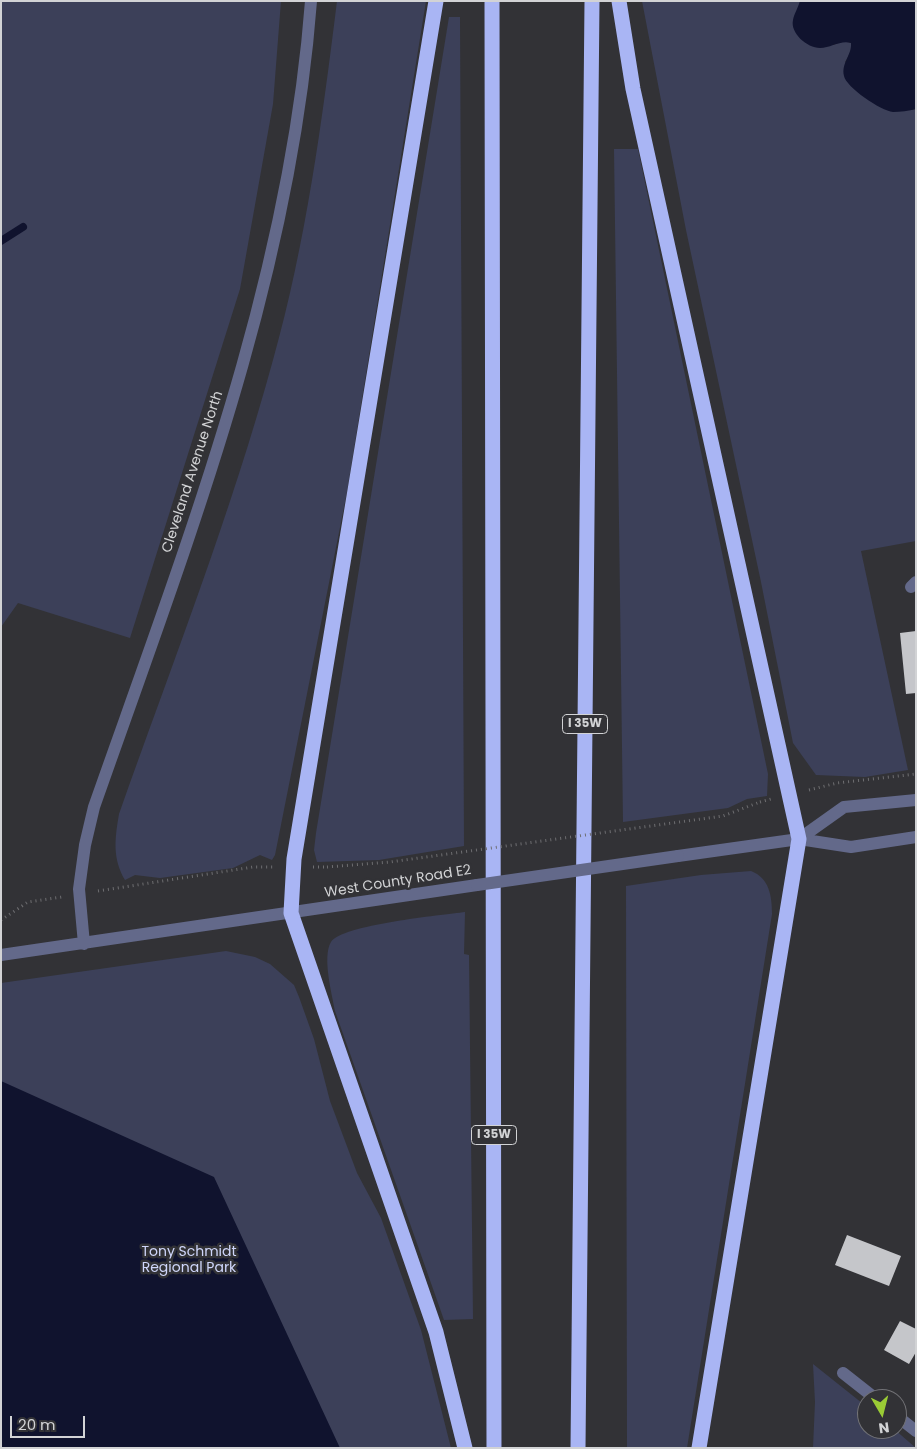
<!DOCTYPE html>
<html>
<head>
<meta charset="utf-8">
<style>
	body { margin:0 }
	#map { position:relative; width:917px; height:1449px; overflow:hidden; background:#323236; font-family:Poppins,sans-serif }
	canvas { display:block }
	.frame { position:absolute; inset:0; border:2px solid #d2d3d5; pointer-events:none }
	.north { position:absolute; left:857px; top:1389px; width:50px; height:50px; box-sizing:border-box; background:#323236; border:1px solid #727276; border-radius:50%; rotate:172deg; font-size:14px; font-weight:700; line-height:20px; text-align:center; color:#d2d3d5 }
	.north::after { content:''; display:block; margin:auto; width:18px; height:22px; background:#9acb35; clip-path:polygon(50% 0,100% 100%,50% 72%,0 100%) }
	.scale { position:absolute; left:10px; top:1416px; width:75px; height:22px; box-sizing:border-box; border:2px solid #d2d3d5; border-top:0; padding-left:6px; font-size:15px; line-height:18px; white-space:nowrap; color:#d2d3d5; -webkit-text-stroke:4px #323236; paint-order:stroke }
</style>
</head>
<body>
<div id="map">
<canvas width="917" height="1449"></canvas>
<div class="frame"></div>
<div class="north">N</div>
<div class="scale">20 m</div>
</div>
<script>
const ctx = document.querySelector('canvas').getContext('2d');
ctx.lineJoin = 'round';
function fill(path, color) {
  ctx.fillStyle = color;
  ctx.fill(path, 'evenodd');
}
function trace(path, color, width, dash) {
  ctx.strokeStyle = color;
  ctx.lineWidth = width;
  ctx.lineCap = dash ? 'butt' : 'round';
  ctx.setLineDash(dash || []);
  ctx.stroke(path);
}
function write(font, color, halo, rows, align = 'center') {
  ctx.font = font + ' Poppins,sans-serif';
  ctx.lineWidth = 5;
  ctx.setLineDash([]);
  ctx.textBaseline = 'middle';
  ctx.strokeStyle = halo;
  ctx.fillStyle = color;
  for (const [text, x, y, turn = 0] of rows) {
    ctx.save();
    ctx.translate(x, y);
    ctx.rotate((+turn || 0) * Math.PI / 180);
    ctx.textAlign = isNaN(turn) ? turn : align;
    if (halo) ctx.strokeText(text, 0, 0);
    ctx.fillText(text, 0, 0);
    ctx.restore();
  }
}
const green = new Path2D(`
	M 1,1 L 281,1 L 273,104 L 240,289 L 130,638 L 18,603 L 1,627 Z
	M 337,1 L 426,1 L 347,492 L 275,855 L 272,860 L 260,855 L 233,868 L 160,878 L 135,875 L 125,880 C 112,858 115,838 119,814 C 172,664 231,514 273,360 C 306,242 322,122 337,1 Z
	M 642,1 L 800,1 L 833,45 L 844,41 L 851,43 L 852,50 L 845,62 L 912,110 L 916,109 L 916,541 L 861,551 L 908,770 L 865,777 L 816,775 L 793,743 L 761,582 L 686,230 Z
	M 449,17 L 460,17 L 464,846 L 379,860 L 317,862 L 314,850 L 316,833 Z
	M 614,149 L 638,149 L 768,774 L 767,796 L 747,799 L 728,808 L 623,822 Z
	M 751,871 C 769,878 772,895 772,914 L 687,1448 L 627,1448 L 626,886 L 701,875 Z
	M 465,912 L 464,954 L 469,955 L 473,1319 L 444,1320 L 335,1011 C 332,994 322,957 331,942 C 341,925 442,915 465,912 Z
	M 226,951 L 255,957 L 270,964 L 294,985 L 299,997 L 314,1039 L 330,1101 L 357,1173 L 381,1218 L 421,1330 L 451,1448 L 1,1448 L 1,983 Z
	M 813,1364 L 867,1407 L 867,1429 L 894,1429 L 916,1448 L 813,1448 L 815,1402 Z`);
const water = new Path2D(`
	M 800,1 L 916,1 L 916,109 C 909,111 900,112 893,112 C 881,111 846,87 844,76 C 841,63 852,55 851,43 C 840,40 831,48 820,48 C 807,48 790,33 793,20 C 794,14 798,8 800,1 Z
	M 1,1081 L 214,1177 L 340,1448 L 1,1448 Z`);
const stream = new Path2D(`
	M 1,241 L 23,227`);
const building = new Path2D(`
	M 916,631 L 916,693 L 906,694 L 900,633 Z
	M 847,1235 L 901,1256 L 889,1286 L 835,1265 Z
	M 900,1321 L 916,1329 L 916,1352 L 909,1364 L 884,1350 Z`);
const path = new Path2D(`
	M 809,790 L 837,783 L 916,774
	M 760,802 L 771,799
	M 313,867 L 327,867
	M 98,891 L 253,867 L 275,867
	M 1,920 L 28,902 L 62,897`);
const minor = new Path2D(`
	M 911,587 L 916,582
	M 799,839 L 844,807 L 916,800
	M 678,856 L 799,839 L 851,847 L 916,837
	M 84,944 L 79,889 L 85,845 L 94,807 C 186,545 290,281 311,1
	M 1,955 L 477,885
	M 843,1373 L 876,1399
	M 897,1416 L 916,1431`);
const highway = new Path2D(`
	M 436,1 L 294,859 L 291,913 L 436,1332 L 465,1448
	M 492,1 L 494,1448
	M 619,1 L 633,89 L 799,839 L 699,1448
	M 578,1448 L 592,1`);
const pathBridge = new Path2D(`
	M 327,867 L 390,862 L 723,816 L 760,802`);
const minorBridge = new Path2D(`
	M 477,885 L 678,856`);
const shields = [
	[585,724,45],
	[494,1135,45]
];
const shieldNames = [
	["I 35W",585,724],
	["I 35W",494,1135]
];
const streetNames = [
	["Cleveland Avenue North",193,472,-72],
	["West County Road E2",398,882,-9]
];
const parkNames = [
	["Tony Schmidt",189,1252],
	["Regional Park",189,1268]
];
fill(green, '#3c4059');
fill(water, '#10132e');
trace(stream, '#10132e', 8);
fill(building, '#c5c6ca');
trace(path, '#6e6e71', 3, [1, 4]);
trace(minor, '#63698a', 12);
trace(highway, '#a9b5f4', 15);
trace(pathBridge, '#6e6e71', 3, [1, 4]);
trace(minorBridge, '#63698a', 12);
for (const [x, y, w] of shields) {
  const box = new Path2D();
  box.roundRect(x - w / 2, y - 9.5, w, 19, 4);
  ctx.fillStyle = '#323236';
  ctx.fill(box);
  trace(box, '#d2d3d5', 1);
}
write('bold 12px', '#d2d3d5', null, shieldNames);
write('14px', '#d2d3d5', '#323236', streetNames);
write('14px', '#cfd6fa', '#323236', parkNames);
</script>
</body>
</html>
